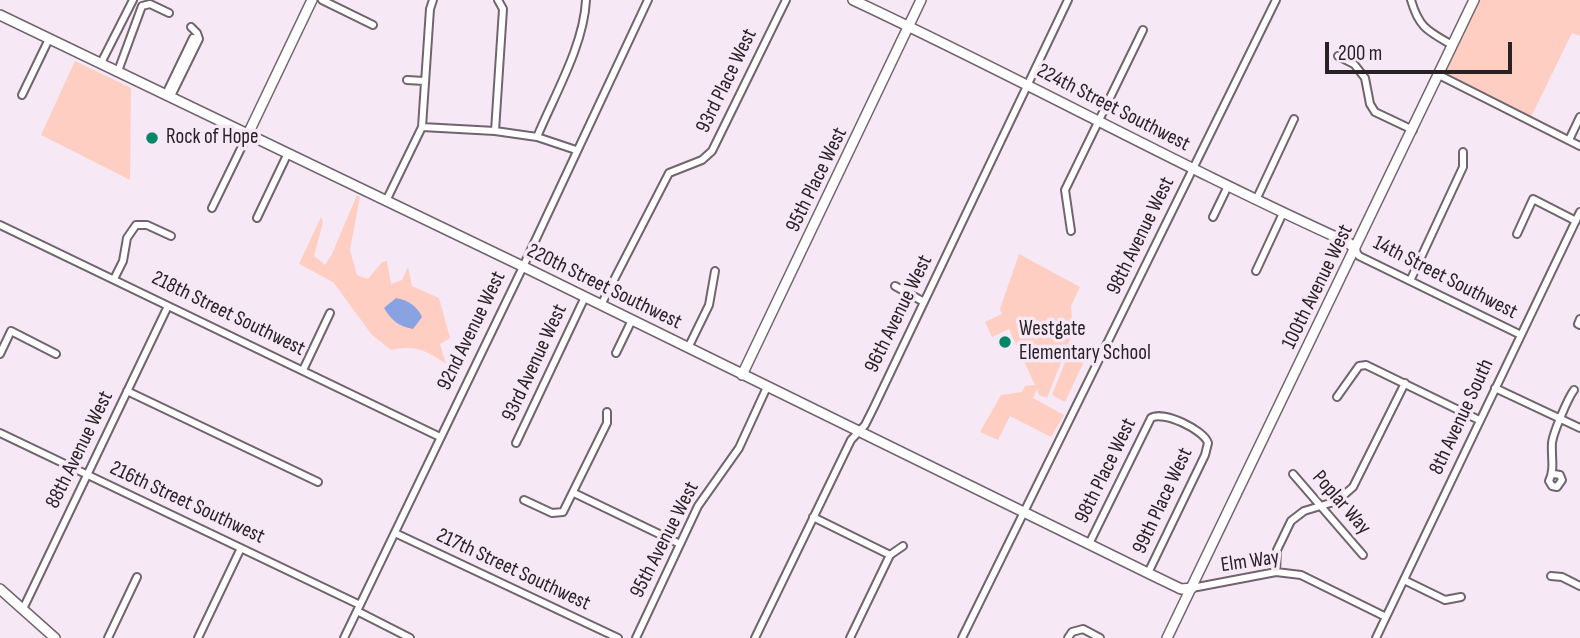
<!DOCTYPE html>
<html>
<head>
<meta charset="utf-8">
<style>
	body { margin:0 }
	#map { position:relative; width:1580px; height:638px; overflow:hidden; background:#f7e8f5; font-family:"Sofia Sans Condensed",sans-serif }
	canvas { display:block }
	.scale { position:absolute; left:1325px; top:42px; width:187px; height:32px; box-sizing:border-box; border:4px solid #282227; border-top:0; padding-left:9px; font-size:21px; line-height:24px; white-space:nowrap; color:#282227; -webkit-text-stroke:5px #f7e8f5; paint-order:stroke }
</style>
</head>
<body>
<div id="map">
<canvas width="1580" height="638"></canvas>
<div class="scale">200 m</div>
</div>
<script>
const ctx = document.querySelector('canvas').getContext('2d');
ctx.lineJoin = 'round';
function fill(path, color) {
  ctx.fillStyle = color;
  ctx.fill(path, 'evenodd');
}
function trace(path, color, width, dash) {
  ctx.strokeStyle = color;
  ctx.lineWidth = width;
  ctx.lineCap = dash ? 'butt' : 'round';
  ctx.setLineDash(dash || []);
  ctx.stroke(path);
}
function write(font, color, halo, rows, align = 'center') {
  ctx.font = font + ' "Sofia Sans Condensed",sans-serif';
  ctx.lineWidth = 7;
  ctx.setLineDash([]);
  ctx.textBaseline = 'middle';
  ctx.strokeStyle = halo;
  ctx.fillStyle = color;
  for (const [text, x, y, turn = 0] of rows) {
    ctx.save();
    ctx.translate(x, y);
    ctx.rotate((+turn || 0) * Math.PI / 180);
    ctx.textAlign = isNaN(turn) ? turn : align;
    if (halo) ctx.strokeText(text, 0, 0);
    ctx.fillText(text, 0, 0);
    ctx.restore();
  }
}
const green = new Path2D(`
	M 1474,0 L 1580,0 L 1580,36 L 1572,33 L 1529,121 L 1439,75 Z
	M 75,61 L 131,88 L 130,180 L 41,135 Z
	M 357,195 L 360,197 L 350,250 L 357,275 L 368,279 L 382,262 L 387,261 L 391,284 L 402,280 L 408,267 L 412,286 L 439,298 L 450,338 L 440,344 L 446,364 C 425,350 416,345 391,350 L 372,335 L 333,282 L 299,264 L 321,217 L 323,222 L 314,256 L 325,265 L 332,254 Z
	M 1019,254 L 1080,287 L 1071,306 L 1073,332 L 1047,398 L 1039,395 L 1037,389 L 1033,398 L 1064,415 L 1051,437 L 1010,416 L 998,440 L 980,432 L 1001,395 L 1022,392 L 1025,386 L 1035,385 L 1009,329 L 992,337 L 985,322 L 1002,314 L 1000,309 Z
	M 1072,345 L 1087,355 L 1065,402 L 1052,395 Z`);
const water = new Path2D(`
	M 396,298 C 408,300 417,306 422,317 L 413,329 C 398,326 392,321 384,308 Z`);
const street = new Path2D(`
	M 322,0 L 373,25
	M 1411,0 C 1419,28 1428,31 1452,45
	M 1338,56 L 1354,64 L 1365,78 L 1370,104 L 1375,112 L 1413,130
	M 101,63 L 133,0
	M 118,71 L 142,6 L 150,4 L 169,13
	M 1439,75 L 1580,146
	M 407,80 L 424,81
	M 166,94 L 193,38
	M 22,95 L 49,39
	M 171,96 L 199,39 L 197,33 L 191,27
	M 422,127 L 495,131 L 537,137 L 576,150
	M 495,131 L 503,9 L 498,0
	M 537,137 C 554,96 584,45 586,0
	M 1569,140 L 1580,117
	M 1256,200 L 1294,119
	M 386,201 L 422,127 L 430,9 L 433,0
	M 212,208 L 248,134
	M 1213,217 L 1228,186
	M 257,218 L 288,153
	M 0,225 L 440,437
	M 1071,231 L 1065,190 L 1143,30
	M 1517,234 L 1533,199 L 1576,221
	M 1355,250 L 1359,256 L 1521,335
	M 1256,271 L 1283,213
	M 114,279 L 123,261 L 127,238 L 136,225 L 147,225 L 171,236
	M 1410,281 L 1463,167 L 1463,152
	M 895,286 L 924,302
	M 601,305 L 669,173 L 702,160 L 712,151 L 786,0
	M 1580,319 L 1578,324 L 1580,325
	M 688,348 L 709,305 L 715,271
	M 616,353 L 632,320
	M 0,354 L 11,331 L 56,354
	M 303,370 L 330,313
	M 1495,388 L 1580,428
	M 127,391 L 318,482
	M 1337,397 L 1359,366 L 1366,365 L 1479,420
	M 0,433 L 360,605
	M 516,443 L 585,297
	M 1293,474 L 1363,555
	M 1554,474 L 1560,475 L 1562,480 L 1557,487 L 1552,486 L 1549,481 C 1555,469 1551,457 1552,443 C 1553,433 1568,398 1574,390
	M 574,493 L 680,544
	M 524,500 L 552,513 L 563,512 L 607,423 L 607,412
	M 813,517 L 890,555
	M 395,533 L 618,638
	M 1089,544 L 1151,418 C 1163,410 1204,430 1208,443 L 1205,455 L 1148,573
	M 1276,572 L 1277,550 L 1291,521 L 1304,511 L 1337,501 L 1353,487 L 1405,383
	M 1551,576 L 1562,577 L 1580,586
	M 1404,580 L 1445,600 L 1461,597
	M 1192,588 L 1276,572 L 1301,575 L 1386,617
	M 23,609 L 168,306
	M 357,611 L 410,638
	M 108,638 L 137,577
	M 198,638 L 241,548
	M 344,638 L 521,271 L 648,0
	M 636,638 L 698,506 L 739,448 L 767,387
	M 755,638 L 851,440 L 865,425 L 874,407 L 1068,0
	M 850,638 L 890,555 L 903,546
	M 962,638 L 1276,0
	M 1068,638 L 1072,632 L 1083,629 L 1100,638
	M 1376,638 L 1580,212`);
const secondary = new Path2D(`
	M 853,0 C 1020,78 1181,167 1349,243 L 1355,250
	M 0,15 L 522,266 L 1152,575 L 1181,589 L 1192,588
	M 248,134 L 312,0
	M 742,375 L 921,0
	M 0,589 L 55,638
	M 1167,638 L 1474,0`);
const markers = [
	[152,138,7,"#02866a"],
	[1005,342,7,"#02866a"]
];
const streetNames = [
	["93rd Place West",727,81,-64],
	["224th Street Southwest",1113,108,27],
	["95th Place West",817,180,-64],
	["98th Avenue West",1141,236,-64],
	["14th Street Southwest",1445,278,27],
	["220th Street Southwest",604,287,26],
	["100th Avenue West",1318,287,-64],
	["218th Street Southwest",228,314,26],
	["96th Avenue West",899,314,-64],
	["92nd Avenue West",472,331,-64],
	["93rd Avenue West",535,363,-65],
	["8th Avenue South",1462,417,-65],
	["88th Avenue West",80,450,-64],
	["98th Place West",1106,471,-64],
	["99th Place West",1163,501,-65],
	["216th Street Southwest",187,503,25],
	["Poplar Way",1341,503,49],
	["95th Avenue West",665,540,-63],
	["Elm Way",1250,562,-8],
	["217th Street Southwest",513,570,25]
];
const poiNames = [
	["Rock of Hope",166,138],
	["Westgate",1019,330],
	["Elementary School",1019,354]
];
fill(green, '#fecec3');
fill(water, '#89a3e2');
trace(street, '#70646e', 10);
trace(secondary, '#70646e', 12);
trace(street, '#fff', 6);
trace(secondary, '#fff', 9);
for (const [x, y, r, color] of markers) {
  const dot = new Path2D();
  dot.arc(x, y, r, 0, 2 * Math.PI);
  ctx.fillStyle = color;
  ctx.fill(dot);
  trace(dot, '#f7e8f5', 2.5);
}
write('21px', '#282227', '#f7e8f5', streetNames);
write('21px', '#282227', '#f7e8f5', poiNames, 'left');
</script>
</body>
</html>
